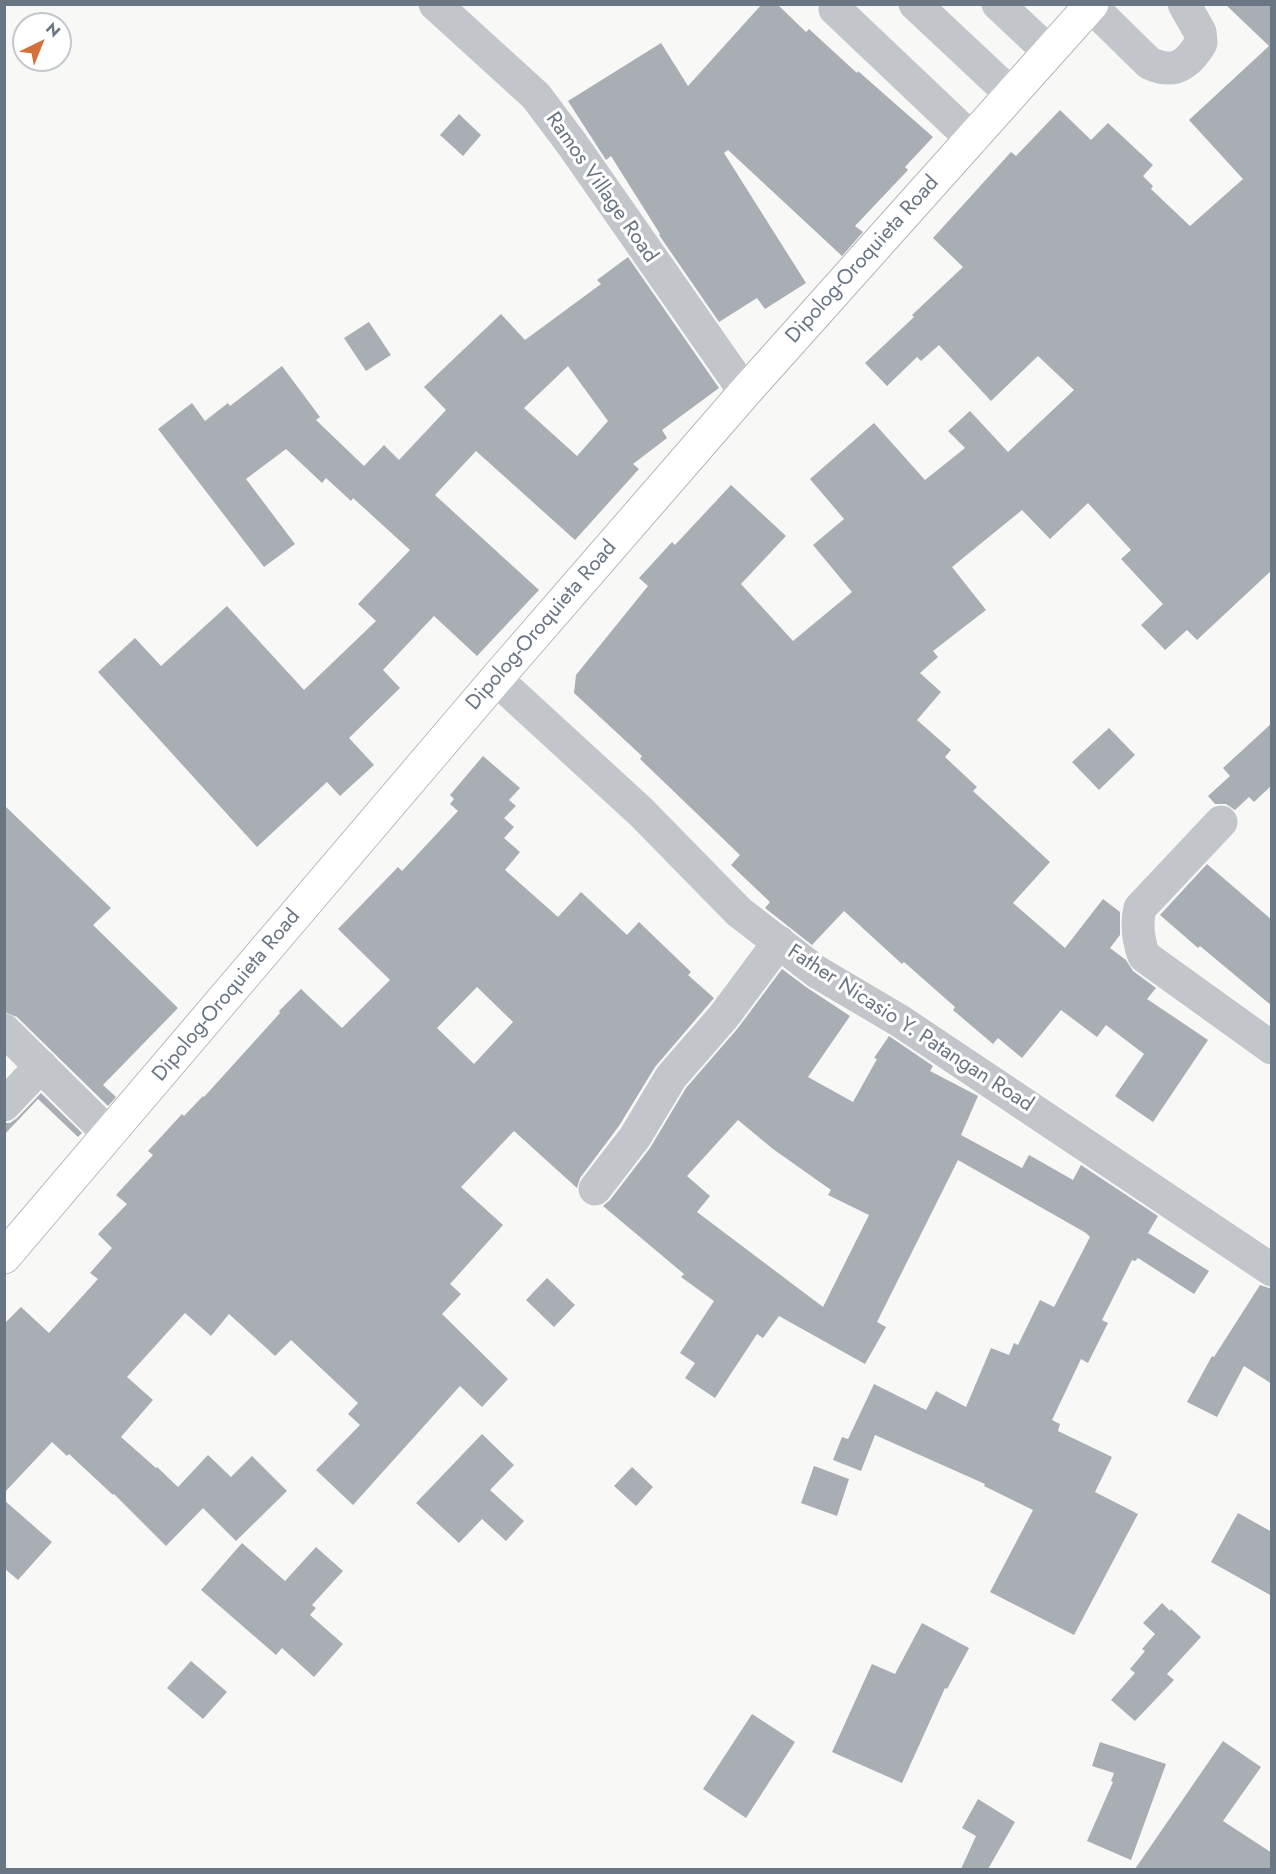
<!DOCTYPE html>
<html>
<head>
<meta charset="utf-8">
<style>
	body { margin:0 }
	#map { position:relative; width:1276px; height:1874px; overflow:hidden; background:#f8f8f6; font-family:Jost,sans-serif }
	canvas { display:block }
	.frame { position:absolute; inset:0; border:6px solid #6a7684; pointer-events:none }
	.north { position:absolute; left:12px; top:12px; width:60px; height:60px; box-sizing:border-box; background:#fff; border:2px solid #c3c8ce; border-radius:50%; rotate:43deg; font-size:16px; font-weight:700; line-height:24px; text-align:center; color:#6a7684 }
	.north::after { content:''; display:block; margin:auto; width:21px; height:27px; background:#d4703a; clip-path:polygon(50% 0,100% 100%,50% 72%,0 100%) }
</style>
</head>
<body>
<div id="map">
<canvas width="1276" height="1874"></canvas>
<div class="frame"></div>
<div class="north">N</div>
</div>
<script>
const ctx = document.querySelector('canvas').getContext('2d');
ctx.lineJoin = 'round';
function fill(path, color) {
  ctx.fillStyle = color;
  ctx.fill(path, 'evenodd');
}
function trace(path, color, width, dash) {
  ctx.strokeStyle = color;
  ctx.lineWidth = width;
  ctx.lineCap = dash ? 'butt' : 'round';
  ctx.setLineDash(dash || []);
  ctx.stroke(path);
}
function write(font, color, halo, rows, align = 'center') {
  ctx.font = font + ' Jost,sans-serif';
  ctx.lineWidth = 6;
  ctx.setLineDash([]);
  ctx.textBaseline = 'middle';
  ctx.strokeStyle = halo;
  ctx.fillStyle = color;
  for (const [text, x, y, turn = 0] of rows) {
    ctx.save();
    ctx.translate(x, y);
    ctx.rotate((+turn || 0) * Math.PI / 180);
    ctx.textAlign = isNaN(turn) ? turn : align;
    if (halo) ctx.strokeText(text, 0, 0);
    ctx.fillText(text, 0, 0);
    ctx.restore();
  }
}
const building = new Path2D(`
	M 762,4 L 777,4 L 806,32 L 809,29 L 857,73 L 858,71 L 933,137 L 905,167 L 908,170 L 855,226 L 863,232 L 842,256 L 728,150 L 724,153 L 806,283 L 765,309 L 757,298 L 719,322 L 659,235 L 660,234 L 611,156 L 606,160 L 568,101 L 661,43 L 688,86 Z
	M 1225,4 L 1272,4 L 1272,570 L 1197,640 L 1187,630 L 1165,650 L 1141,625 L 1163,604 L 1121,559 L 1131,550 L 1088,503 L 1050,539 L 1022,510 L 952,567 L 986,610 L 933,651 L 938,657 L 920,673 L 941,692 L 917,720 L 951,750 L 945,757 L 977,787 L 973,791 L 1050,862 L 1013,903 L 1065,948 L 1103,899 L 1120,912 L 1120,935 L 1110,948 L 1126,960 L 1133,971 L 1156,988 L 1147,999 L 1208,1040 L 1153,1122 L 1115,1096 L 1144,1054 L 1106,1025 L 1097,1037 L 1061,1010 L 1022,1058 L 998,1038 L 993,1044 L 953,1010 L 955,1007 L 904,962 L 902,964 L 844,911 L 812,945 L 765,908 L 770,902 L 731,865 L 740,855 L 640,759 L 642,756 L 574,693 L 576,675 L 648,586 L 639,578 L 672,542 L 675,545 L 731,485 L 786,536 L 741,584 L 793,641 L 852,592 L 813,545 L 844,519 L 810,479 L 874,423 L 925,480 L 965,448 L 948,431 L 970,411 L 1008,452 L 1074,390 L 1038,356 L 991,401 L 939,345 L 921,361 L 917,357 L 887,386 L 865,363 L 914,317 L 912,315 L 963,267 L 933,238 L 1011,152 L 1016,156 L 1060,110 L 1091,140 L 1108,123 L 1153,165 L 1143,176 L 1153,186 L 1151,189 L 1190,226 L 1243,179 L 1189,120 L 1269,46 Z
	M 459,114 L 481,135 L 463,156 L 440,135 Z
	M 628,257 L 719,388 L 662,430 L 667,438 L 633,464 L 639,469 L 575,540 L 476,451 L 435,495 L 539,590 L 477,656 L 434,616 L 383,670 L 400,688 L 349,738 L 374,765 L 340,796 L 327,782 L 257,847 L 98,672 L 135,638 L 161,666 L 227,606 L 304,690 L 376,621 L 358,604 L 410,550 L 353,498 L 351,501 L 326,478 L 322,483 L 286,449 L 246,479 L 295,544 L 264,567 L 158,429 L 192,403 L 205,421 L 228,403 L 230,406 L 282,366 L 320,417 L 316,420 L 364,466 L 384,445 L 399,460 L 446,410 L 424,387 L 501,314 L 525,340 L 601,284 L 597,280 ZM 568,366 L 608,421 L 577,456 L 524,408 Z
	M 369,322 L 391,355 L 366,371 L 344,338 Z
	M 1272,723 L 1272,785 L 1254,802 L 1249,797 L 1235,810 L 1226,804 L 1215,804 L 1208,796 L 1230,776 L 1223,768 Z
	M 1109,728 L 1135,755 L 1099,790 L 1072,762 Z
	M 483,756 L 520,788 L 509,800 L 516,806 L 504,818 L 514,827 L 504,838 L 520,852 L 505,870 L 558,917 L 581,892 L 627,935 L 639,922 L 691,972 L 688,975 L 714,998 L 655,1067 L 619,1126 L 580,1178 L 577,1188 L 514,1131 L 461,1187 L 503,1225 L 450,1284 L 461,1294 L 442,1314 L 508,1379 L 482,1407 L 460,1386 L 353,1505 L 316,1470 L 360,1425 L 348,1414 L 358,1403 L 291,1340 L 275,1356 L 229,1314 L 211,1336 L 185,1313 L 127,1377 L 153,1400 L 121,1437 L 156,1468 L 157,1467 L 178,1487 L 208,1455 L 231,1477 L 252,1456 L 287,1491 L 236,1541 L 203,1508 L 166,1546 L 114,1494 L 113,1495 L 69,1454 L 67,1456 L 52,1442 L 4,1493 L 4,1324 L 21,1307 L 49,1333 L 98,1279 L 90,1273 L 112,1248 L 98,1234 L 127,1204 L 116,1195 L 153,1155 L 148,1151 L 182,1114 L 184,1116 L 203,1096 L 204,1097 L 280,1013 L 279,1011 L 301,989 L 342,1028 L 390,980 L 338,929 L 398,867 L 402,871 L 458,811 L 450,804 L 454,799 L 450,795 ZM 477,987 L 513,1022 L 474,1064 L 437,1028 Z
	M 4,805 L 111,908 L 93,925 L 178,1008 L 103,1085 L 116,1097 L 108,1106 L 17,1017 L 4,1012 Z
	M 1207,864 L 1272,920 L 1272,1006 L 1200,946 L 1198,948 L 1160,915 Z
	M 782,969 L 806,987 L 850,1016 L 808,1077 L 853,1102 L 877,1059 L 874,1058 L 889,1036 L 933,1066 L 930,1071 L 978,1096 L 961,1135 L 1022,1168 L 1029,1155 L 1073,1180 L 1081,1165 L 1158,1216 L 1148,1233 L 1209,1271 L 1194,1294 L 1138,1258 L 1135,1261 L 1132,1260 L 1102,1320 L 1108,1323 L 1088,1363 L 1081,1359 L 1052,1420 L 1060,1424 L 1058,1431 L 1112,1457 L 1095,1492 L 1138,1514 L 1074,1635 L 990,1592 L 1033,1510 L 984,1486 L 985,1484 L 875,1435 L 861,1471 L 833,1460 L 842,1437 L 848,1439 L 874,1384 L 926,1410 L 936,1391 L 966,1407 L 991,1348 L 1009,1355 L 1014,1343 L 1018,1345 L 1040,1300 L 1054,1307 L 1090,1237 L 1086,1233 L 958,1160 L 877,1322 L 886,1327 L 865,1364 L 779,1316 L 763,1338 L 757,1334 L 715,1398 L 685,1378 L 695,1363 L 680,1353 L 714,1301 L 681,1277 L 684,1274 L 603,1206 L 610,1200 L 650,1148 L 686,1088 L 738,1028 ZM 738,1120 L 773,1149 L 831,1190 L 828,1195 L 869,1215 L 823,1307 L 697,1212 L 710,1196 L 687,1176 Z
	M 41,1093 L 82,1133 L 78,1137 L 38,1099 L 4,1135 L 4,1123 L 10,1123 L 17,1118 Z
	M 547,1278 L 575,1305 L 554,1327 L 526,1300 Z
	M 1260,1285 L 1272,1289 L 1272,1384 L 1244,1366 L 1217,1417 L 1187,1402 L 1212,1356 L 1214,1357 Z
	M 482,1434 L 514,1465 L 490,1490 L 524,1521 L 506,1541 L 482,1519 L 459,1543 L 416,1503 Z
	M 814,1466 L 849,1479 L 837,1516 L 801,1503 Z
	M 632,1467 L 653,1487 L 636,1506 L 614,1486 Z
	M 4,1500 L 52,1542 L 18,1580 L 4,1568 Z
	M 1238,1513 L 1272,1532 L 1272,1596 L 1211,1562 Z
	M 242,1543 L 285,1581 L 316,1547 L 343,1571 L 312,1605 L 316,1608 L 310,1615 L 343,1644 L 314,1677 L 282,1648 L 276,1655 L 201,1590 Z
	M 1162,1603 L 1170,1611 L 1171,1609 L 1201,1637 L 1167,1674 L 1174,1680 L 1135,1721 L 1111,1700 L 1135,1673 L 1130,1669 L 1145,1651 L 1142,1649 L 1155,1634 L 1143,1623 Z
	M 922,1623 L 969,1648 L 947,1689 L 945,1688 L 902,1783 L 832,1752 L 872,1664 L 895,1674 Z
	M 191,1661 L 227,1692 L 203,1719 L 167,1688 Z
	M 752,1714 L 795,1742 L 746,1818 L 703,1789 Z
	M 1223,1741 L 1261,1767 L 1223,1821 L 1272,1853 L 1272,1869 L 1135,1869 Z
	M 1100,1742 L 1166,1764 L 1131,1860 L 1087,1841 L 1113,1782 L 1111,1781 L 1114,1773 L 1092,1766 Z
	M 978,1799 L 1015,1822 L 988,1869 L 961,1869 L 976,1836 L 962,1828 Z`);
const minor = new Path2D(`
	M 435,4 L 536,96 L 572,144 L 745,392
	M 839,4 L 835,9 L 972,139
	M 915,4 L 1011,94
	M 998,4 L 1049,52
	M 1091,6 L 1149,63 C 1174,75 1188,65 1201,43 L 1200,32 L 1184,4
	M 496,679 L 641,812 L 739,912 L 817,972 L 900,1021 L 1272,1270
	M 1221,822 L 1140,908 C 1136,925 1138,940 1144,956 L 1272,1048
	M 4,1030 L 109,1134
	M 4,1105 L 41,1066
	M 595,1189 L 635,1137 L 671,1077 L 724,1016 L 779,942`);
const major = new Path2D(`
	M 4,1257 L 496,679 L 745,392 L 1092,4`);
const streetNames = [
	["Ramos Village Road",601,188,55],
	["Dipolog-Oroquieta Road",863,260,-48],
	["Dipolog-Oroquieta Road",542,626,-49],
	["Dipolog-Oroquieta Road",227,996,-50],
	["Father Nicasio Y. Patangan Road",910,1029,33]
];
fill(building, '#a8aeb4');
trace(major, '#b4b7bb', 35);
trace(minor, '#c2c5c9', 33);
trace(major, '#fff', 33);
write('21px', '#6a7684', '#fff', streetNames);
</script>
</body>
</html>
